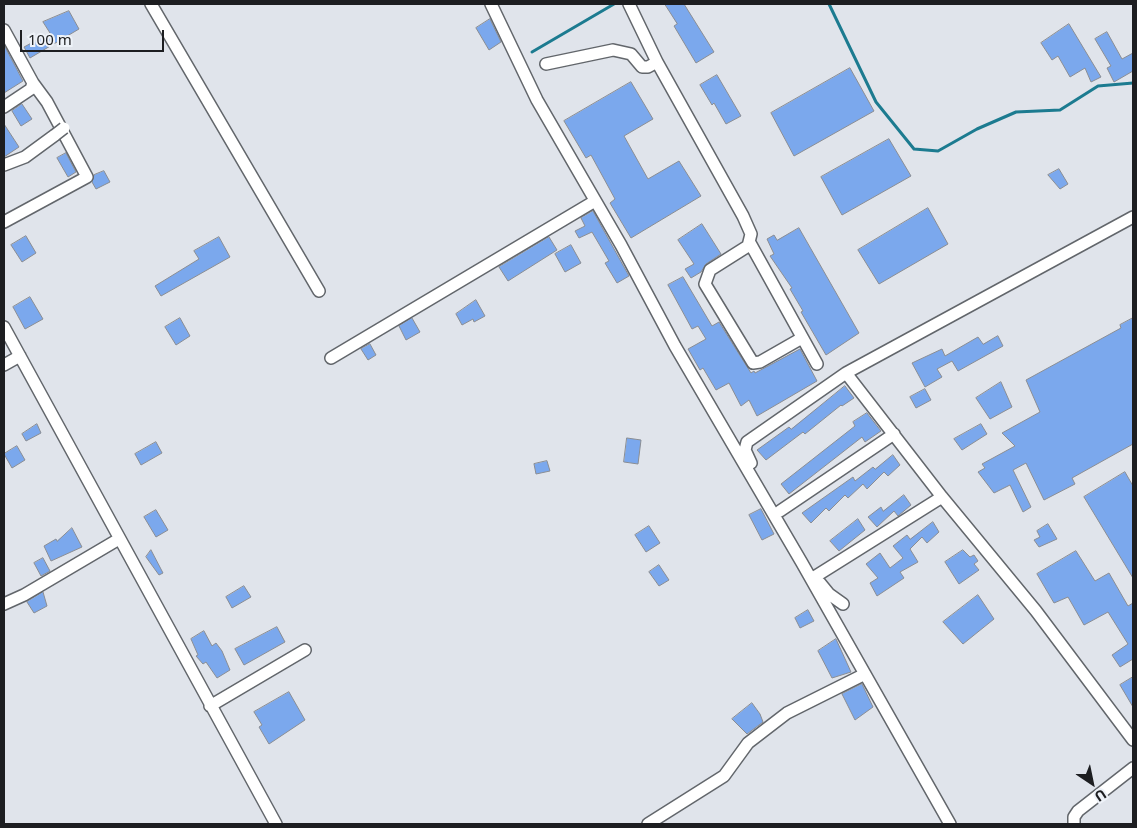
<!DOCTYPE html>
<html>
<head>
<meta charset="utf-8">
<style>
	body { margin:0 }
	#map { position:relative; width:1137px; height:828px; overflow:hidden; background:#e0e4eb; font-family:"Noto Sans",sans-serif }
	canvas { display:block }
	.frame { position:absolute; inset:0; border:5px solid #1d1e21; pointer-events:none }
	.north { position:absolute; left:1067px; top:758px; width:50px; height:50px; -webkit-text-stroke:4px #eef2f8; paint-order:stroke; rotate:146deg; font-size:14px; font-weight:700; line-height:20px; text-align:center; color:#1d1e21 }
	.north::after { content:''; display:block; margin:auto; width:18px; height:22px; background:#1d1e21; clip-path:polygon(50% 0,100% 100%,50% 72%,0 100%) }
	.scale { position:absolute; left:20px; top:30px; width:144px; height:22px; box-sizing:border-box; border:2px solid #1d1e21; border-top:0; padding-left:6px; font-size:15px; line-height:18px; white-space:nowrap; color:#1d1e21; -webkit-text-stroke:4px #eef2f8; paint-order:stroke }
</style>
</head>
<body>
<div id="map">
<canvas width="1137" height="828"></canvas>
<div class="frame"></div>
<div class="north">U</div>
<div class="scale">100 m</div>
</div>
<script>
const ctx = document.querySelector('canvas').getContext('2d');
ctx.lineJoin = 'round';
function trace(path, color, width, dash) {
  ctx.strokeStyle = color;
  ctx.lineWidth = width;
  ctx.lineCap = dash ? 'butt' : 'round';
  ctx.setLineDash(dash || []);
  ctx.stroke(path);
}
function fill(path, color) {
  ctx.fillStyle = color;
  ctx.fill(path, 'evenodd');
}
const stream = new Path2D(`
	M 829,4 L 876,102 L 914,149 L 938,151 L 977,129 L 1016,112 L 1060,110 L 1098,86 L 1133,83
	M 532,52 L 614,4`);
const building = new Path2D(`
	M 665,4 L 684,4 L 714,52 L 696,63 L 674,26 L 677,24 Z
	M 69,11 L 79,29 L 30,58 L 24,47 L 50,33 L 43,22 Z
	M 490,19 L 501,42 L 489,50 L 476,28 Z
	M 1069,24 L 1101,77 L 1091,82 L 1085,68 L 1070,77 L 1058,56 L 1052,60 L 1041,43 Z
	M 1107,32 L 1122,59 L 1133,53 L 1133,71 L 1114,82 L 1107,68 L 1111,66 L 1095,39 Z
	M 4,45 L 23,81 L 4,93 Z
	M 850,68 L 874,111 L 794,156 L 771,113 Z
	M 717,75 L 741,116 L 726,124 L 714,103 L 712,105 L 700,85 Z
	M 631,82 L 653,119 L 624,136 L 648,179 L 679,161 L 701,196 L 631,238 L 610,203 L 615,199 L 591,155 L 586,158 L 564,121 Z
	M 22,104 L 32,119 L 21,126 L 12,111 Z
	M 4,124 L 19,147 L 4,157 Z
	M 889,139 L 911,176 L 842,215 L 821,177 Z
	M 66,153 L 76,172 L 68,177 L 57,158 Z
	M 1059,169 L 1068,184 L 1060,189 L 1048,175 Z
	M 104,171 L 110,182 L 96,189 L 92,182 L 94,175 Z
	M 928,208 L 948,244 L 879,284 L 858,250 Z
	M 593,211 L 629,276 L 617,283 L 605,263 L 609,261 L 592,232 L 579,238 L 575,231 L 585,226 L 581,218 Z
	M 702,224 L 721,254 L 706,264 L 701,272 L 691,278 L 685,269 L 694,264 L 678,240 Z
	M 799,228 L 859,333 L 826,355 L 801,312 L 803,311 L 790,289 L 792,288 L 770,256 L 774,254 L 767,239 L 774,235 L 777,240 Z
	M 26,236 L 36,253 L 22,262 L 11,245 Z
	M 219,237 L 230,257 L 161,296 L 155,286 L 199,259 L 194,251 Z
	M 549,237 L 557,250 L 508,281 L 499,267 Z
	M 571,245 L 581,263 L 565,272 L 555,254 Z
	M 683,277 L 712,326 L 719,322 L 751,373 L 754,371 L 755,373 L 800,349 L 817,381 L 757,416 L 749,400 L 741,406 L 729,383 L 716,390 L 703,368 L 700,370 L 688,349 L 706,339 L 698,326 L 692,329 L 668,285 Z
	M 30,297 L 43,319 L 25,329 L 13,307 Z
	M 476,300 L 485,316 L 474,322 L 473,319 L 462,325 L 456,314 Z
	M 180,318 L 190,336 L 176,345 L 165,327 Z
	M 412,318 L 420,332 L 406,340 L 399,326 Z
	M 1133,318 L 1133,444 L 1072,478 L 1075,484 L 1044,500 L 1026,463 L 1013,470 L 1031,507 L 1023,512 L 1010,485 L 994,493 L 978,472 L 985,468 L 982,464 L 1015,446 L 1002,433 L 1040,412 L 1026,380 L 1121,328 L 1120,325 Z
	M 998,336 L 1003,346 L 958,371 L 952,361 L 937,369 L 942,377 L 925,387 L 912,363 L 942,349 L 945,356 L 978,337 L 983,344 Z
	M 370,344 L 376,355 L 368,360 L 361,349 Z
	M 1001,382 L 1012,407 L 990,419 L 976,398 Z
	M 845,386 L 854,398 L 842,406 L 841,405 L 805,434 L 803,432 L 766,460 L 757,450 L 789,427 L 791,429 Z
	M 925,389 L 931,400 L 916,408 L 910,397 Z
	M 867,413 L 881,431 L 865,442 L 862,437 L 789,494 L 781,484 L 855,426 L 853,422 Z
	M 37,424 L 41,433 L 26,441 L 22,434 Z
	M 981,424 L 987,434 L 962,450 L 954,439 Z
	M 627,438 L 641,440 L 638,464 L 624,462 Z
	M 156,442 L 162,453 L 141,465 L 135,454 Z
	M 17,446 L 25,460 L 12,468 L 4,454 Z
	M 893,455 L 900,465 L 888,476 L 884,472 L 867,489 L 863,484 L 848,498 L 845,495 L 829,511 L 826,508 L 811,523 L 802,513 L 853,477 L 855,481 L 873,467 L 875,469 Z
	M 547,461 L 550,471 L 536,474 L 534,464 Z
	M 1125,472 L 1133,486 L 1133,578 L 1084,497 Z
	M 904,495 L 911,505 L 898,516 L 894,511 L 877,527 L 868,517 L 881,507 L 883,511 Z
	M 761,509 L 774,534 L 762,540 L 749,515 Z
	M 156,510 L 168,530 L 156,537 L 144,517 Z
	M 858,519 L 865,530 L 839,551 L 830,541 Z
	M 933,522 L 939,532 L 927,543 L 922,537 L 910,549 L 918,562 L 900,572 L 904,578 L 877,596 L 870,583 L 878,578 L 866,564 L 880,553 L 890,568 L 903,558 L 893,546 L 907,535 L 910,539 Z
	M 1048,524 L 1057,539 L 1039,547 L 1034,540 L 1040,537 L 1037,531 Z
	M 649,526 L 660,543 L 646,552 L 635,535 Z
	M 72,528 L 82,547 L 51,561 L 44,546 L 56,539 L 57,541 Z
	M 151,550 L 163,573 L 159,575 L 146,557 Z
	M 963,550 L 970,557 L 974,555 L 978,561 L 974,564 L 979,570 L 959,584 L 945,562 Z
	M 1076,551 L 1095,581 L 1109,573 L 1128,606 L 1133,603 L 1133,659 L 1120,667 L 1112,655 L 1128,644 L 1108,612 L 1084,625 L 1068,597 L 1054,603 L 1037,574 Z
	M 43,558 L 50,571 L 41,576 L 34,563 Z
	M 659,565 L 669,580 L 659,586 L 649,572 Z
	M 244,586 L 251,597 L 232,608 L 226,597 Z
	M 43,592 L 47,606 L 34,613 L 27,602 Z
	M 978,595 L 994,619 L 963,644 L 943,622 Z
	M 808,610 L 814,621 L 800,628 L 795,618 Z
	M 277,627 L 285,642 L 244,665 L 235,649 Z
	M 204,631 L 212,646 L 216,643 L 222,651 L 230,670 L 217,678 L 206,662 L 203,664 L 196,656 L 198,655 L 191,639 Z
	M 836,639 L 851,672 L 832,678 L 818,651 Z
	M 1133,677 L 1133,707 L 1120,685 Z
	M 862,684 L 873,707 L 855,720 L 842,694 Z
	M 289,692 L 305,720 L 269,744 L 259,727 L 262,725 L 254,712 Z
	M 752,703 L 760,714 L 763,722 L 747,734 L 732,719 Z`);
const minor = new Path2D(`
	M 151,4 L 319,291
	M 491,4 L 537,100 L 621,245 L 675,346 L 802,563 L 950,824
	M 629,4 L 657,62
	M 4,30 L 33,83 L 31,89 L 4,107
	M 546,64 L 613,50 L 631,54 L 642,67 L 648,67 L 657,62 L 743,216 L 751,234 L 748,246 L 710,270 L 705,284 L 753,363 L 760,362 L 802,338
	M 4,165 L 25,157 L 55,135
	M 4,222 L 87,177 L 47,102 L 33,83
	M 750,243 L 817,364
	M 4,327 L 276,824
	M 331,358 L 595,201
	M 4,365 L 20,356
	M 846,373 L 942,497 L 1036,611 L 1133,740
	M 751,463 L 745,450 L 747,442 L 846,373 L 1133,217
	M 780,511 L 894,434
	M 816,576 L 942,497
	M 820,583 L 829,594 L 843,604
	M 4,604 L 24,595 L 119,539
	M 210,706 L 305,650
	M 648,824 L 724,776 L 748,743 L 787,713 L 865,674
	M 1074,824 L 1074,817 L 1078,811 L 1133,768`);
const minorBridge = new Path2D(`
	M 55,135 L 64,128`);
trace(stream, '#1c7b90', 3);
fill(building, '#7ba8ed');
trace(building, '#8a8d93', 1);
trace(minor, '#62666b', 14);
trace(minor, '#fff', 11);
trace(minorBridge, '#62666b', 14, []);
trace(minorBridge, '#fff', 11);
</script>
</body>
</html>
